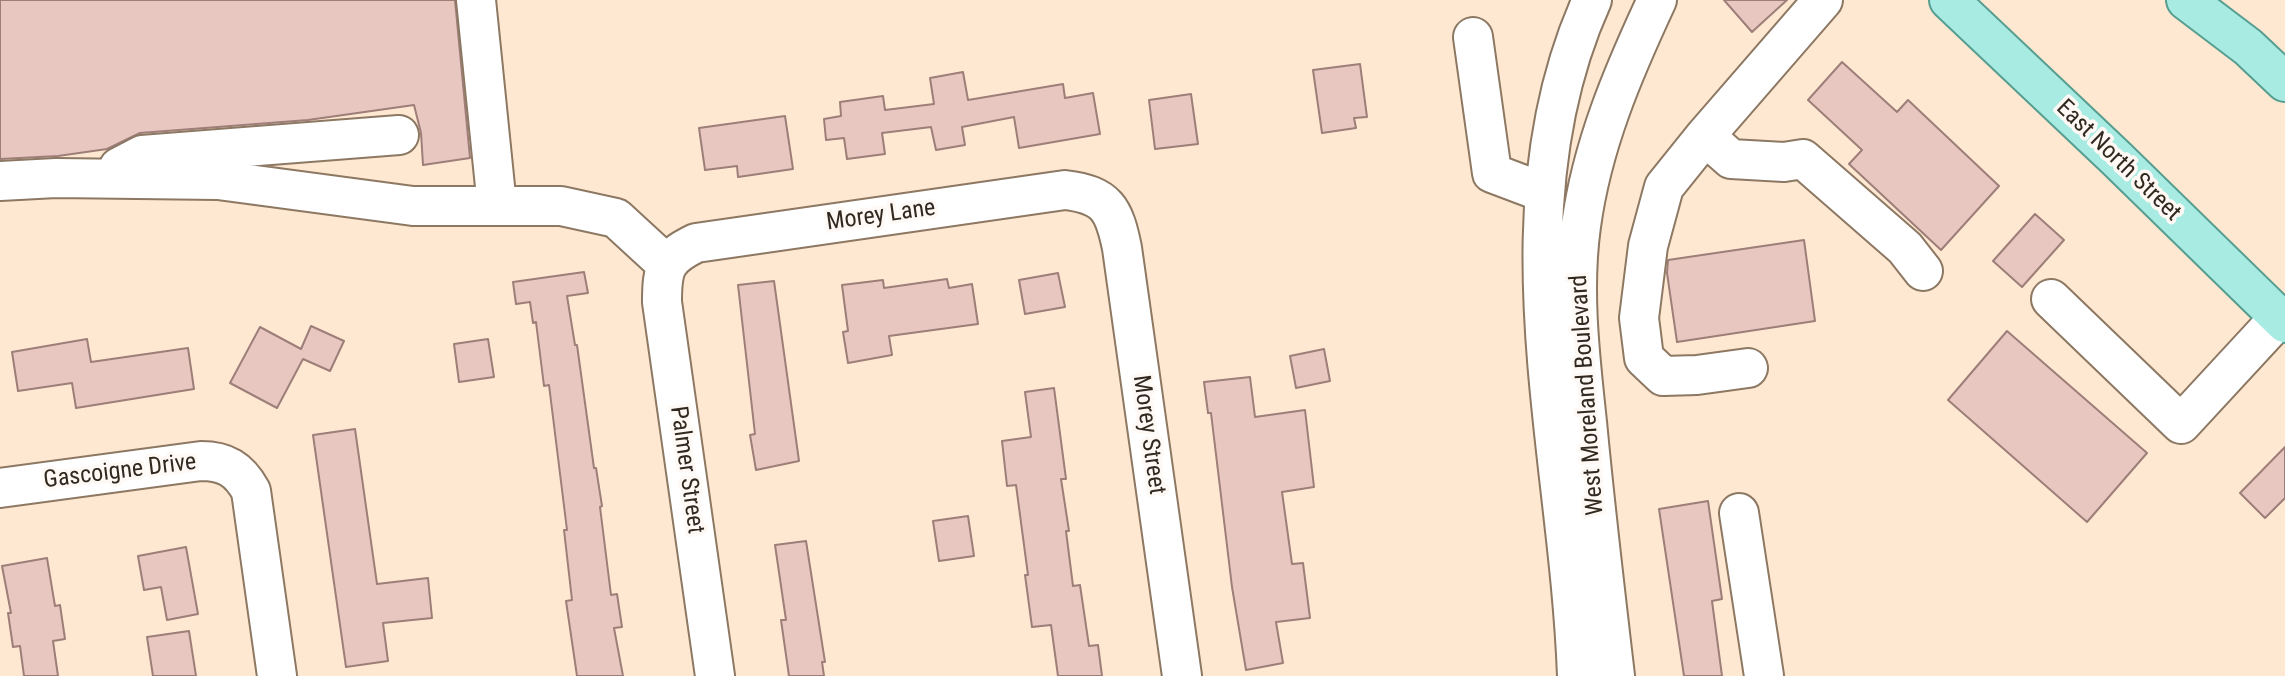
<!DOCTYPE html>
<html>
<head>
<meta charset="utf-8">
<style>
	body { margin:0 }
	canvas { display:block; background:#ffe8d1 }
</style>
</head>
<body>
<canvas width="2285" height="676"></canvas>
<script>
const ctx = document.querySelector('canvas').getContext('2d');
ctx.lineJoin = 'round';
function fill(path, color) {
  ctx.fillStyle = color;
  ctx.fill(path, 'evenodd');
}
function trace(path, color, width, dash) {
  ctx.strokeStyle = color;
  ctx.lineWidth = width;
  ctx.lineCap = dash ? 'butt' : 'round';
  ctx.setLineDash(dash || []);
  ctx.stroke(path);
}
function write(font, color, halo, rows, align = 'center') {
  ctx.font = font + ' "Roboto Condensed",sans-serif';
  ctx.lineWidth = 7;
  ctx.setLineDash([]);
  ctx.textBaseline = 'middle';
  ctx.strokeStyle = halo;
  ctx.fillStyle = color;
  for (const [text, x, y, turn = 0] of rows) {
    ctx.save();
    ctx.translate(x, y);
    ctx.rotate((+turn || 0) * Math.PI / 180);
    ctx.textAlign = isNaN(turn) ? turn : align;
    if (halo) ctx.strokeText(text, 0, 0);
    ctx.fillText(text, 0, 0);
    ctx.restore();
  }
}
const building = new Path2D(`
	M 0,0 L 455,0 L 470,158 L 423,165 L 421,133 L 414,105 L 308,120 L 140,133 L 107,149 L 58,156 L 0,159 Z
	M 1724,0 L 1787,0 L 1752,32 Z
	M 1842,62 L 1897,112 L 1908,100 L 1999,186 L 1941,250 L 1849,164 L 1862,150 L 1808,100 Z
	M 1360,64 L 1367,117 L 1354,118 L 1356,128 L 1322,133 L 1313,70 Z
	M 963,72 L 968,100 L 1063,84 L 1065,98 L 1093,93 L 1100,134 L 1019,148 L 1014,117 L 962,127 L 965,145 L 936,150 L 931,127 L 882,133 L 885,154 L 847,159 L 844,138 L 826,140 L 824,119 L 841,116 L 840,102 L 883,96 L 885,110 L 934,104 L 930,78 Z
	M 1191,94 L 1198,144 L 1155,149 L 1149,100 Z
	M 785,116 L 793,169 L 738,177 L 737,166 L 705,170 L 699,128 Z
	M 2035,214 L 2064,240 L 2022,287 L 1993,261 Z
	M 1804,240 L 1815,321 L 1677,342 L 1667,273 L 1668,260 Z
	M 584,272 L 588,293 L 567,296 L 575,345 L 577,345 L 594,468 L 596,468 L 602,506 L 600,507 L 611,595 L 617,594 L 622,627 L 614,628 L 623,676 L 577,676 L 566,601 L 572,600 L 564,530 L 567,530 L 549,385 L 544,386 L 536,322 L 533,323 L 530,302 L 516,304 L 513,282 Z
	M 1058,273 L 1065,307 L 1025,314 L 1019,280 Z
	M 947,279 L 949,288 L 972,284 L 978,324 L 889,336 L 892,355 L 848,363 L 843,332 L 848,331 L 842,285 L 883,280 L 884,288 Z
	M 774,281 L 799,461 L 756,470 L 750,435 L 755,434 L 738,285 Z
	M 311,326 L 344,341 L 330,371 L 303,359 L 277,408 L 230,383 L 260,327 L 301,349 Z
	M 2007,331 L 2147,453 L 2087,522 L 1948,400 Z
	M 87,339 L 91,362 L 188,348 L 194,389 L 76,408 L 72,383 L 18,391 L 12,352 Z
	M 488,339 L 494,377 L 459,382 L 454,344 Z
	M 1324,349 L 1330,381 L 1296,388 L 1290,356 Z
	M 1250,377 L 1255,417 L 1305,410 L 1314,487 L 1282,492 L 1292,564 L 1303,563 L 1310,618 L 1276,622 L 1283,663 L 1246,670 L 1232,587 L 1211,413 L 1208,413 L 1204,382 Z
	M 1054,388 L 1066,479 L 1061,479 L 1069,531 L 1066,531 L 1073,586 L 1080,585 L 1089,646 L 1098,645 L 1102,676 L 1058,676 L 1051,625 L 1032,627 L 1025,575 L 1028,575 L 1016,485 L 1007,486 L 1002,441 L 1031,437 L 1025,392 Z
	M 355,429 L 377,584 L 428,578 L 432,618 L 383,623 L 388,661 L 346,667 L 313,435 Z
	M 2285,447 L 2285,498 L 2265,518 L 2240,493 Z
	M 1708,501 L 1722,599 L 1712,601 L 1722,676 L 1684,676 L 1659,509 Z
	M 968,516 L 974,556 L 939,561 L 933,521 Z
	M 806,541 L 825,662 L 822,662 L 824,676 L 789,676 L 781,620 L 786,620 L 775,545 Z
	M 186,547 L 198,614 L 167,620 L 161,587 L 144,590 L 138,556 Z
	M 47,558 L 55,606 L 60,605 L 65,639 L 53,641 L 58,676 L 24,676 L 20,646 L 13,647 L 8,613 L 11,613 L 2,566 Z
	M 189,631 L 196,676 L 153,676 L 147,637 Z`);
const minor = new Path2D(`
	M 476,0 L 497,206
	M 1823,0 L 1705,136 L 1731,159 L 1784,162 L 1803,159 L 1905,248 L 1923,271
	M 1473,37 L 1492,173 L 1545,193
	M 1705,136 L 1664,187 L 1648,246 L 1639,318 L 1644,358 L 1663,376 L 1697,375 L 1748,368
	M 119,167 L 142,155 L 399,135
	M 0,181 L 56,178 L 218,180 L 413,206 L 561,206 L 616,218 L 666,264
	M 2051,299 L 2181,424 L 2279,318
	M 0,488 L 201,461 C 225,461 239,469 251,491 L 277,676
	M 1739,513 L 1764,676
	M 715,676 L 662,302 C 662,268 665,258 696,243 L 1065,190 C 1107,195 1114,209 1122,248 L 1182,676
	M 1577,676 C 1569,453 1495,214 1592,0
	M 1615,676 C 1605,591 1595,507 1587,422 C 1580,357 1572,291 1581,226 C 1592,145 1623,73 1657,0`);
const major = new Path2D(`
	M 1949,0 L 2116,158 L 2285,323
	M 2186,0 L 2248,47 L 2285,82`);
const streetNames = [
	["East North Street",2118,161,44],
	["Morey Lane",881,216,-8],
	["West Moreland Boulevard",1588,395,-94],
	["Morey Street",1148,435,82],
	["Palmer Street",686,470,82],
	["Gascoigne Drive",120,472,-7]
];
fill(building, '#e9c7c1');
trace(building, '#9d7e79', 2);
trace(minor, '#8c7863', 42);
trace(major, '#579e91', 42);
trace(minor, '#fff', 38);
trace(major, '#a7ebe2', 38);
write('24px', '#312920', '#fef9f4', streetNames);
</script>
</body>
</html>
